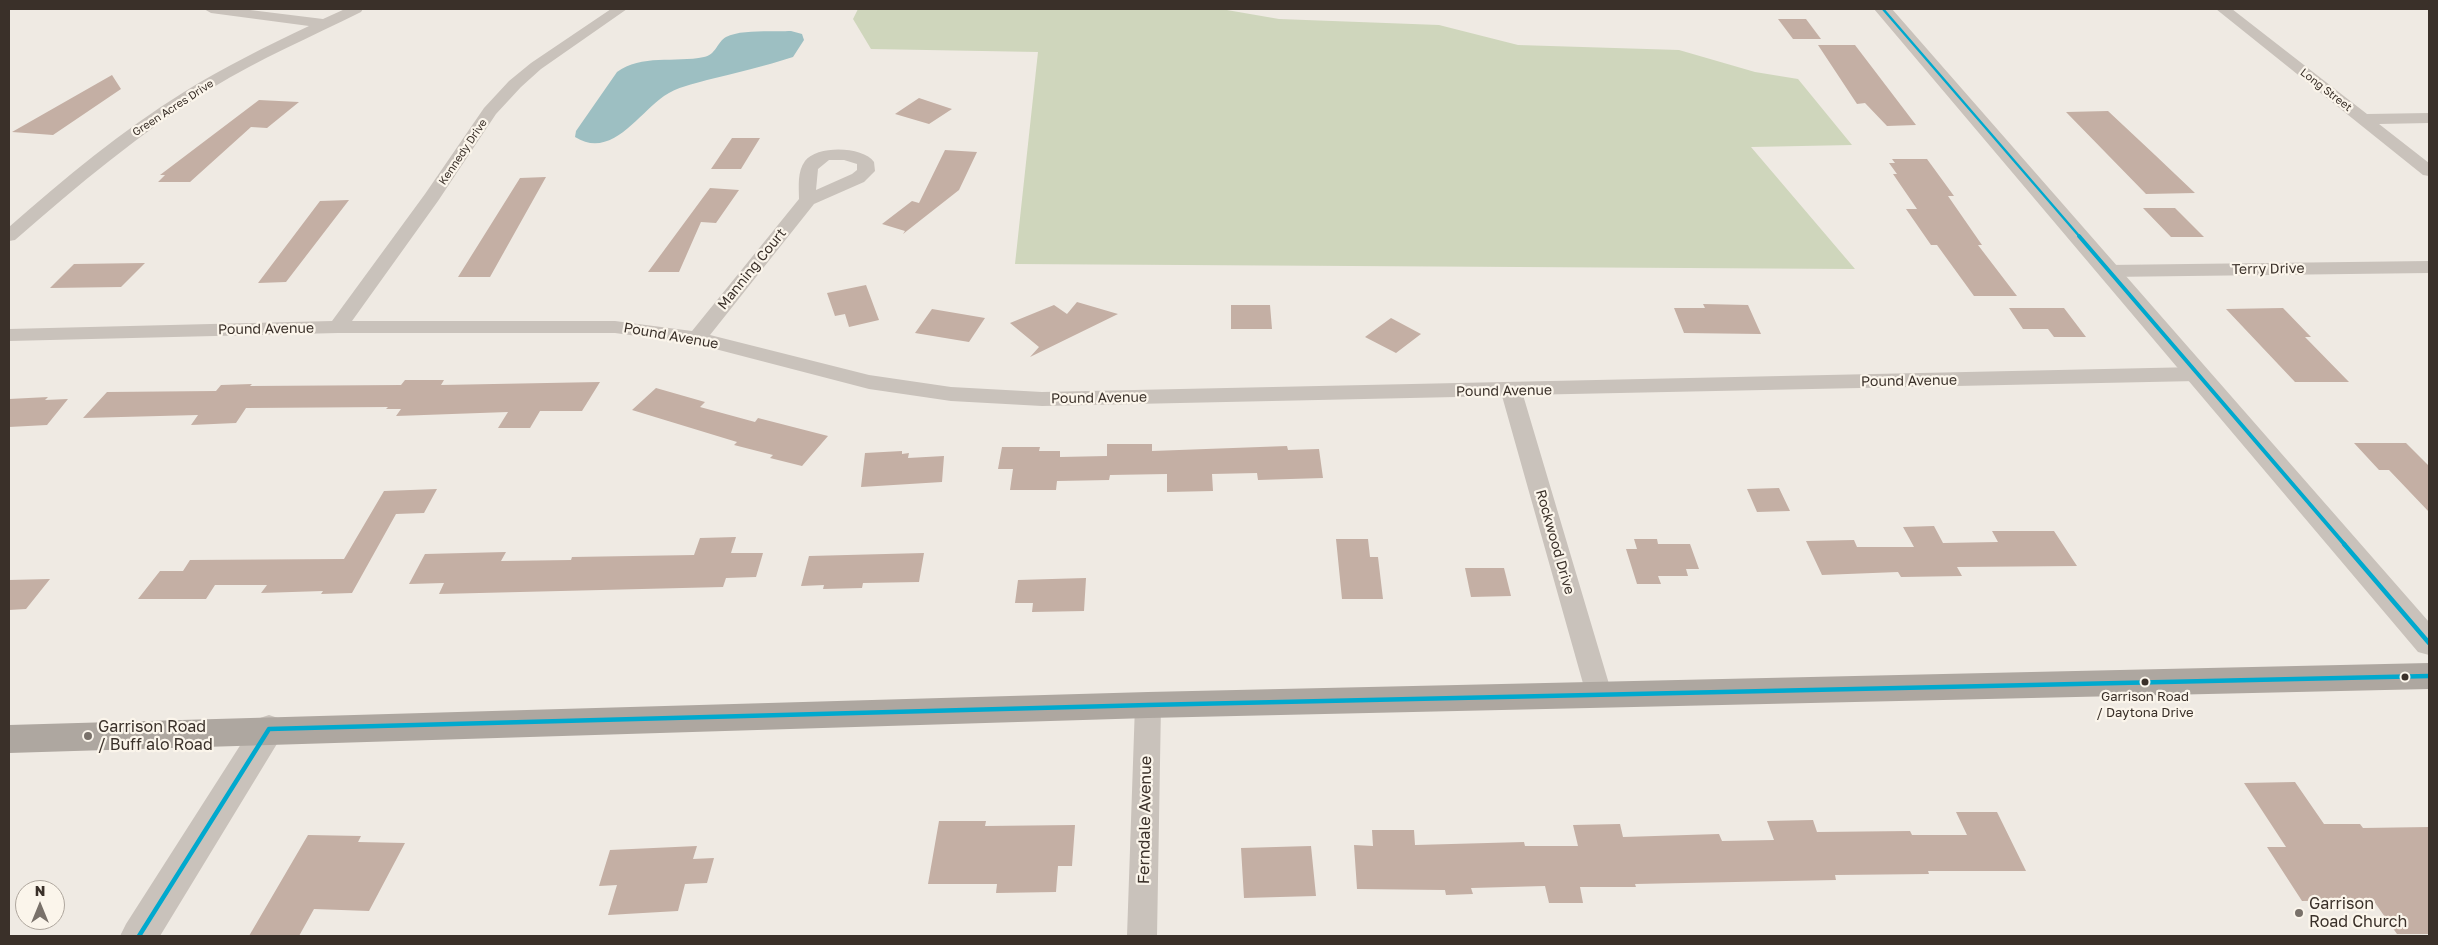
<!DOCTYPE html>
<html>
<head>
<meta charset="utf-8">
<style>
	body { margin:0 }
	#map { position:relative; width:2438px; height:945px; overflow:hidden; background:#efeae3; font-family:"Golos Text",sans-serif }
	canvas { display:block }
	.frame { position:absolute; inset:0; border:10px solid #3a3029; pointer-events:none }
	.north { position:absolute; left:15px; top:880px; width:50px; height:50px; box-sizing:border-box; background:#fbf5eb; border:1px solid #aea69d; border-radius:50%; rotate:0deg; font-size:14px; font-weight:700; line-height:20px; text-align:center; color:#3a3029 }
	.north::after { content:''; display:block; margin:auto; width:18px; height:22px; background:#79716a; clip-path:polygon(50% 0,100% 100%,50% 72%,0 100%) }
</style>
</head>
<body>
<div id="map">
<canvas width="2438" height="945"></canvas>
<div class="frame"></div>
<div class="north">N</div>
</div>
<script>
const ctx = document.querySelector('canvas').getContext('2d');
ctx.lineJoin = 'round';
function fill(path, color) {
  ctx.fillStyle = color;
  ctx.fill(path, 'evenodd');
}
function trace(path, color, width, dash) {
  ctx.strokeStyle = color;
  ctx.lineWidth = width;
  ctx.lineCap = dash ? 'butt' : 'round';
  ctx.setLineDash(dash || []);
  ctx.stroke(path);
}
function write(font, color, halo, rows, align = 'center') {
  ctx.font = font + ' "Golos Text",sans-serif';
  ctx.lineWidth = 4.5;
  ctx.setLineDash([]);
  ctx.textBaseline = 'middle';
  ctx.strokeStyle = halo;
  ctx.fillStyle = color;
  for (const [text, x, y, turn = 0] of rows) {
    ctx.save();
    ctx.translate(x, y);
    ctx.rotate((+turn || 0) * Math.PI / 180);
    ctx.textAlign = isNaN(turn) ? turn : align;
    if (halo) ctx.strokeText(text, 0, 0);
    ctx.fillText(text, 0, 0);
    ctx.restore();
  }
}
const green = new Path2D(`
	M 858,9 L 1221,9 L 1279,19 L 1439,25 L 1518,45 L 1679,50 L 1755,72 L 1798,79 L 1852,145 L 1751,147 L 1855,269 L 1015,264 L 1038,52 L 871,49 L 853,19 Z`);
const water = new Path2D(`
	M 791,31 L 802,34 L 804,40 L 793,57 C 765,66 736,73 707,80 C 693,84 677,87 664,96 C 638,114 611,160 575,137 L 576,131 L 617,72 C 641,54 675,63 704,57 C 716,55 717,42 726,37 C 741,29 773,32 791,31 Z`);
const building = new Path2D(`
	M 1778,19 L 1806,19 L 1821,39 L 1793,39 Z
	M 1818,45 L 1855,45 L 1916,125 L 1887,126 L 1865,103 L 1857,104 Z
	M 112,75 L 121,89 L 53,135 L 12,132 Z
	M 919,98 L 952,109 L 929,124 L 895,114 Z
	M 259,100 L 299,102 L 267,128 L 251,127 L 190,182 L 158,182 L 165,175 L 160,175 Z
	M 2108,111 L 2155,155 L 2195,193 L 2146,194 L 2066,112 Z
	M 732,138 L 760,138 L 741,169 L 711,169 Z
	M 945,150 L 977,152 L 959,190 L 903,234 L 905,231 L 882,224 L 912,201 L 919,203 Z
	M 1892,159 L 1927,159 L 1954,196 L 1948,196 L 1982,245 L 1978,245 L 2017,296 L 1974,296 L 1937,245 L 1931,245 L 1906,209 L 1917,209 L 1893,174 L 1897,174 L 1889,163 L 1895,163 Z
	M 546,177 L 490,277 L 458,277 L 520,178 Z
	M 710,188 L 739,190 L 716,223 L 701,222 L 679,272 L 648,272 Z
	M 349,200 L 286,282 L 258,283 L 320,201 Z
	M 2143,208 L 2175,208 L 2204,237 L 2171,237 Z
	M 145,263 L 121,287 L 50,288 L 74,264 Z
	M 866,285 L 879,320 L 849,327 L 845,314 L 835,316 L 827,293 Z
	M 1077,302 L 1118,314 L 1030,357 L 1039,347 L 1010,323 L 1054,305 L 1067,314 Z
	M 1703,304 L 1748,305 L 1761,334 L 1684,333 L 1674,308 L 1705,308 Z
	M 1231,305 L 1270,305 L 1272,329 L 1231,329 Z
	M 2009,308 L 2064,308 L 2086,337 L 2054,337 L 2048,329 L 2023,329 Z
	M 2283,308 L 2311,337 L 2305,337 L 2349,382 L 2295,382 L 2226,309 Z
	M 932,309 L 985,318 L 969,342 L 915,333 Z
	M 1391,318 L 1421,334 L 1396,353 L 1365,337 Z
	M 405,380 L 444,380 L 441,385 L 600,382 L 582,411 L 540,411 L 530,428 L 498,428 L 508,412 L 396,416 L 401,409 L 386,409 L 388,407 L 246,408 L 236,423 L 191,425 L 198,415 L 83,418 L 107,392 L 216,391 L 221,385 L 252,384 L 250,386 L 401,385 Z
	M 656,388 L 705,402 L 700,407 L 755,422 L 758,418 L 828,436 L 802,466 L 770,458 L 773,455 L 734,445 L 737,442 L 632,410 Z
	M 48,397 L 45,400 L 68,399 L 47,425 L 9,427 L 9,399 Z
	M 2354,443 L 2406,443 L 2429,466 L 2429,512 L 2389,470 L 2379,470 Z
	M 1107,444 L 1152,444 L 1152,451 L 1287,446 L 1288,450 L 1319,449 L 1323,478 L 1258,480 L 1257,473 L 1212,474 L 1213,491 L 1167,492 L 1167,474 L 1110,475 L 1109,480 L 1057,481 L 1056,490 L 1010,490 L 1013,469 L 998,469 L 1002,447 L 1040,447 L 1039,451 L 1060,451 L 1060,457 L 1107,456 Z
	M 902,451 L 902,454 L 909,453 L 908,458 L 944,456 L 942,482 L 861,487 L 865,453 Z
	M 1779,488 L 1790,511 L 1757,512 L 1747,489 Z
	M 437,489 L 424,513 L 396,514 L 352,593 L 321,594 L 323,591 L 261,593 L 267,585 L 215,585 L 206,599 L 138,599 L 160,571 L 183,571 L 190,560 L 344,559 L 384,491 Z
	M 1934,526 L 1943,543 L 1998,542 L 1992,531 L 2054,531 L 2077,566 L 1957,567 L 1962,576 L 1901,577 L 1898,572 L 1822,575 L 1806,541 L 1854,540 L 1857,547 L 1914,547 L 1903,527 Z
	M 736,537 L 731,553 L 763,553 L 756,577 L 726,578 L 723,587 L 439,594 L 444,583 L 409,584 L 425,554 L 506,552 L 501,561 L 571,560 L 572,557 L 694,555 L 700,538 Z
	M 1336,539 L 1368,539 L 1370,557 L 1378,557 L 1383,599 L 1342,599 Z
	M 1634,539 L 1657,539 L 1658,544 L 1690,544 L 1699,569 L 1686,569 L 1688,576 L 1658,576 L 1661,584 L 1637,584 L 1626,549 L 1637,549 Z
	M 924,553 L 919,582 L 863,583 L 862,588 L 823,589 L 824,585 L 801,586 L 809,556 Z
	M 1465,568 L 1504,568 L 1511,596 L 1471,597 Z
	M 1086,578 L 1084,611 L 1032,612 L 1033,603 L 1015,603 L 1018,580 Z
	M 50,579 L 26,609 L 9,610 L 9,580 Z
	M 2295,782 L 2324,824 L 2360,824 L 2363,828 L 2429,827 L 2429,934 L 2397,934 L 2373,900 L 2302,901 L 2267,847 L 2286,847 L 2244,783 Z
	M 1956,812 L 1997,812 L 2026,871 L 1928,871 L 1929,874 L 1835,875 L 1836,880 L 1635,884 L 1636,887 L 1580,887 L 1583,903 L 1549,903 L 1545,886 L 1471,888 L 1473,894 L 1446,895 L 1445,890 L 1357,889 L 1354,845 L 1373,846 L 1372,830 L 1414,830 L 1415,845 L 1524,842 L 1525,846 L 1578,846 L 1573,825 L 1620,824 L 1623,837 L 1719,834 L 1722,841 L 1774,840 L 1767,821 L 1813,820 L 1817,832 L 1910,831 L 1912,835 L 1967,835 Z
	M 939,821 L 986,821 L 985,826 L 1075,825 L 1072,866 L 1058,866 L 1056,892 L 996,893 L 997,884 L 928,884 Z
	M 308,835 L 361,836 L 358,842 L 405,843 L 369,911 L 314,909 L 299,936 L 249,936 Z
	M 697,846 L 693,859 L 714,858 L 707,883 L 685,884 L 678,911 L 608,915 L 617,885 L 599,886 L 610,850 Z
	M 1311,846 L 1316,896 L 1244,898 L 1241,848 Z`);
const minor = new Path2D(`
	M 204,9 L 242,9 L 323,19 L 345,9 L 363,9 L 361,12 C 311,37 259,59 212,88 C 141,132 78,185 15,240 L 9,241 L 9,227 C 65,178 121,131 184,92 C 224,67 267,46 309,26 L 211,13 Z
	M 611,9 L 627,9 L 541,69 L 521,87 L 496,114 L 438,201 L 352,321 L 615,321 L 692,331 L 799,199 C 799,186 797,172 805,161 C 817,145 863,146 874,162 L 875,171 L 864,182 L 814,204 L 710,335 L 869,375 L 951,387 L 1042,392 L 2197,367 L 2204,369 L 2207,374 L 2204,379 L 2197,381 L 1523,395 L 1612,694 L 1608,701 L 1599,705 L 1590,701 L 1586,694 L 1502,396 L 1042,406 L 951,401 L 869,389 L 696,344 L 615,333 L 338,333 L 9,341 L 9,329 L 332,321 L 425,194 L 484,108 L 509,81 L 531,63 ZM 829,160 L 844,160 L 857,164 L 857,170 L 852,174 L 816,190 L 818,169 Z
	M 2216,9 L 2232,9 L 2367,114 L 2429,113 L 2429,123 L 2379,124 L 2429,163 L 2429,176 L 2423,175 Z
	M 2429,261 L 2429,273 L 2108,277 L 2101,275 L 2099,271 L 2101,267 L 2108,265 Z
	M 1148,694 L 1157,697 L 1161,705 L 1157,936 L 1127,936 L 1135,705 L 1139,697 Z`);
const tertiary = new Path2D(`
	M 1874,9 L 1892,9 L 2429,622 L 2429,655 L 2418,652 Z
	M 269,715 L 281,719 L 286,729 L 160,936 L 120,936 L 126,924 L 257,719 Z`);
const primary = new Path2D(`
	M 2429,663 L 2429,689 L 1148,718 L 9,753 L 9,725 L 1148,692 Z`);
const bus1Far2 = new Path2D(`
	M 1883,9 L 2080,237`);
const bus1Far1 = new Path2D(`
	M 2079,236 L 2345,545`);
const bus1 = new Path2D(`
	M 2344,544 L 2429,643
	M 139,936 L 269,729 L 1148,705 L 2429,676`);
const markers = [
	[2405,677,4.5,"#3a3029"],
	[2145,682,4.5,"#3a3029"],
	[88,736,5,"#79716a"],
	[2299,913,5,"#79716a"]
];
const farStreetnames = [
	["Long Street",2326,90,38],
	["Green Acres Drive",173,108,-33],
	["Kennedy Drive",463,152,-56]
];
const busNames = [
	["Garrison Road",2145,697],
	["/ Daytona Drive",2145,713]
];
const streetNames = [
	["Manning Court",752,269,-51],
	["Terry Drive",2268,269,-1],
	["Pound Avenue",266,329,-1],
	["Pound Avenue",671,336,10],
	["Pound Avenue",1909,381,-1],
	["Pound Avenue",1504,391,-1],
	["Pound Avenue",1099,398,-1],
	["Rockwood Drive",1555,542,74]
];
const nearPoinames = [
	["Garrison Road",98,727],
	["/ Buff alo Road",98,745],
	["Garrison",2309,904],
	["Road Church",2309,922]
];
const nearStreetnames = [
	["Ferndale Avenue",1145,820,-89]
];
fill(green, '#cfd6bc');
fill(water, '#9dbfc2');
fill(building, '#c4afa4');
fill(minor, '#c9c2bb');
fill(tertiary, '#c9c2bb');
fill(primary, '#aea7a0');
trace(bus1Far2, '#00a9ce', 2.5);
trace(bus1Far1, '#00a9ce', 4);
trace(bus1, '#00a9ce', 4.5);
for (const [x, y, r, color] of markers) {
  const dot = new Path2D();
  dot.arc(x, y, r, 0, 2 * Math.PI);
  ctx.fillStyle = color;
  ctx.fill(dot);
  trace(dot, '#fbf5eb', 2);
}
write('11px', '#3a3029', '#fbf5eb', farStreetnames);
write('13px', '#3a3029', '#fbf5eb', busNames);
write('14px', '#3a3029', '#fbf5eb', streetNames);
write('16px', '#3a3029', '#fbf5eb', nearPoinames, 'left');
write('16px', '#3a3029', '#fbf5eb', nearStreetnames);
</script>
</body>
</html>
